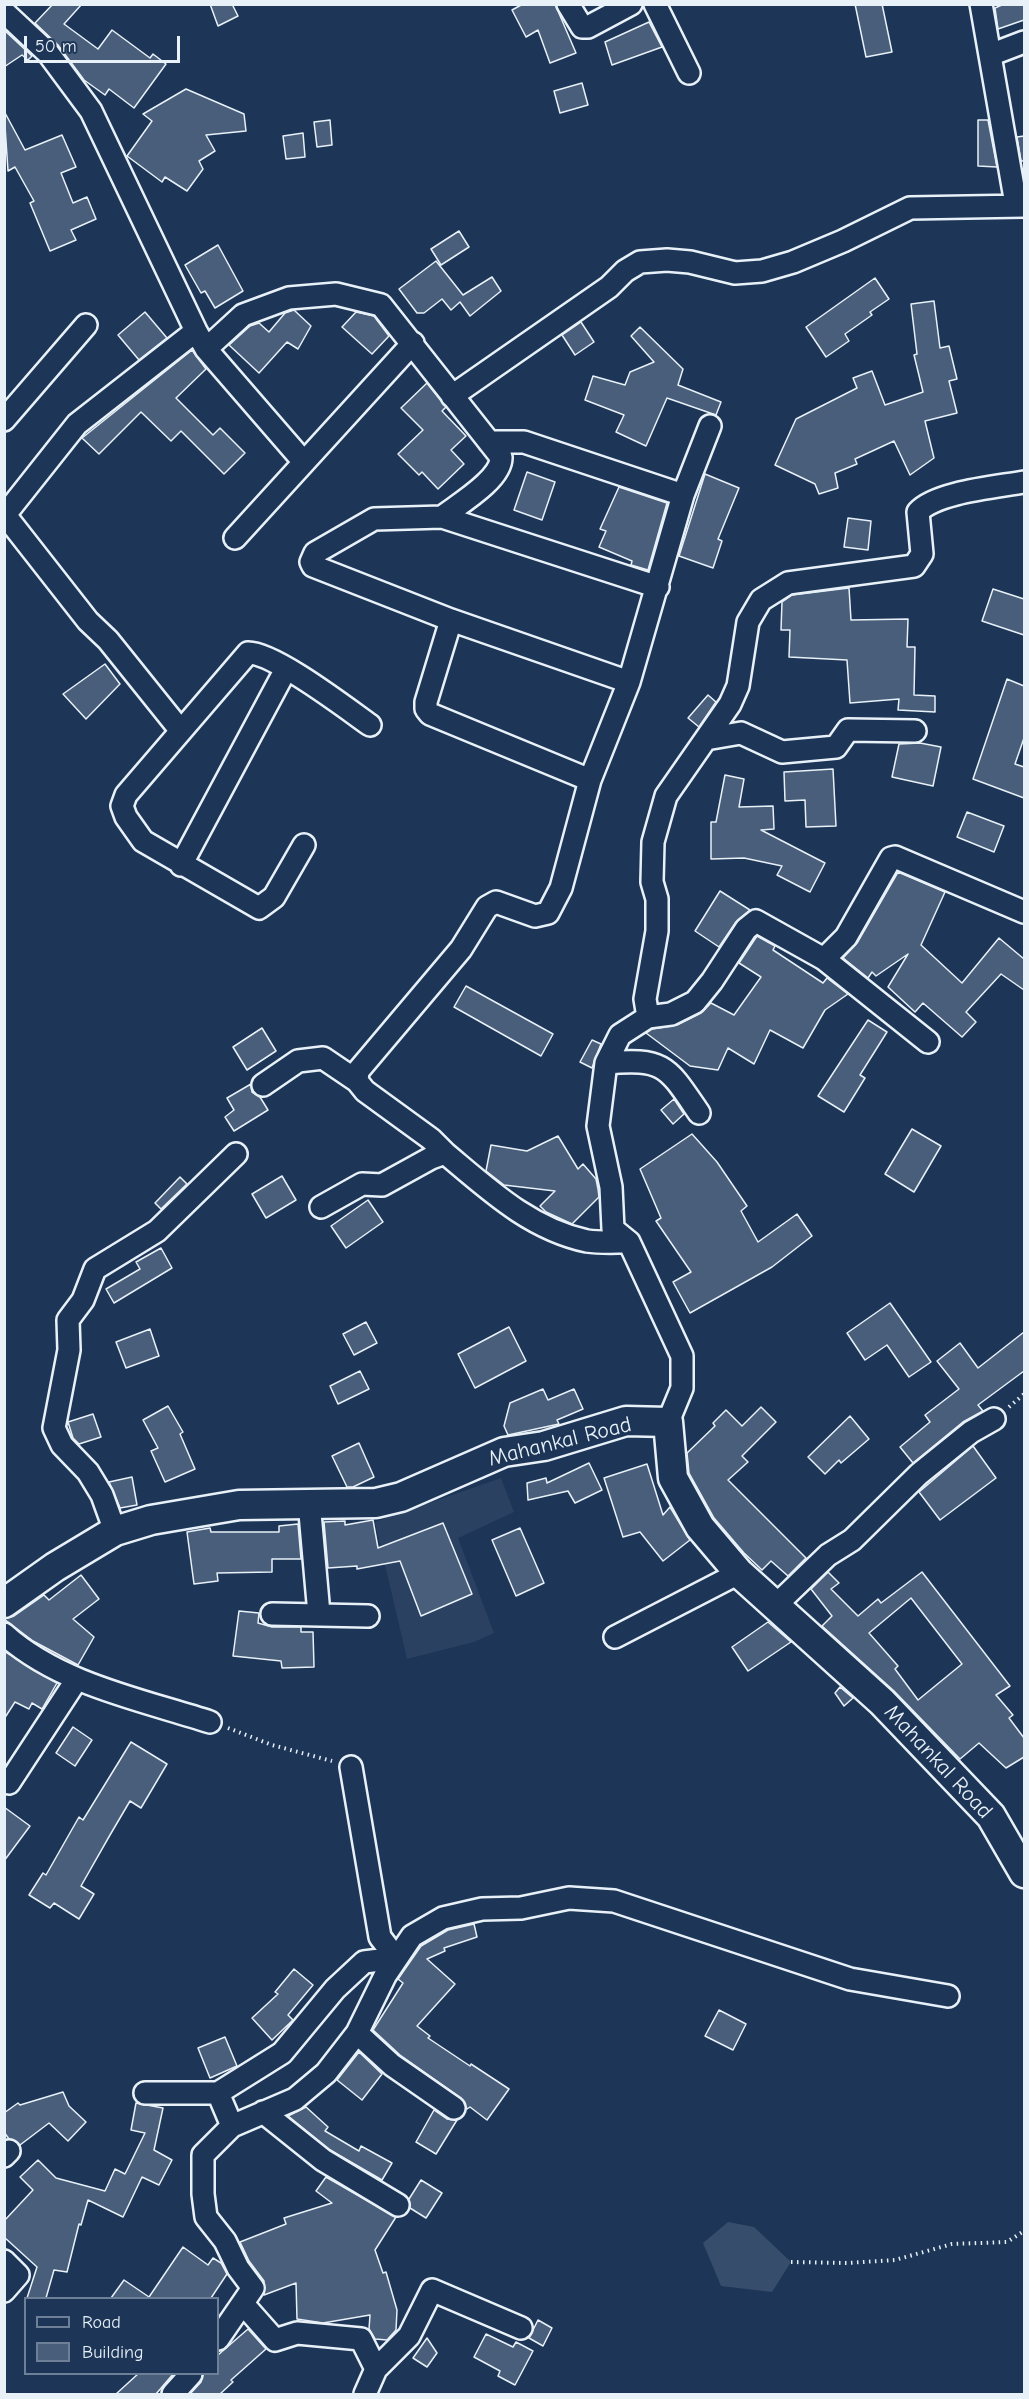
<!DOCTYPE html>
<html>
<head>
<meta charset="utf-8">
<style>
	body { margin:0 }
	#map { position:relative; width:1029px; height:2399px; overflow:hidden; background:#1d3557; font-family:"Comic Neue",sans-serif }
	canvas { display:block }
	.frame { position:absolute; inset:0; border:6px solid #e8f1f8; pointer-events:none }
	.legend { position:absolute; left:24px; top:2297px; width:195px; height:78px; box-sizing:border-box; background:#1d3557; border:2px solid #6e8097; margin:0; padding:8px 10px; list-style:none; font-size:18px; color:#e8f1f8 }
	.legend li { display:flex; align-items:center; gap:12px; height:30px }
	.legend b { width:30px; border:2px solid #6e8097 }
	.scale { position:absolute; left:24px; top:36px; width:156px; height:27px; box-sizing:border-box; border:3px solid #e8f1f8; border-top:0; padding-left:8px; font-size:18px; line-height:21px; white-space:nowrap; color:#e8f1f8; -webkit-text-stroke:4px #1d3557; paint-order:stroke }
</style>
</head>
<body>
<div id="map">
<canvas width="1029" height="2399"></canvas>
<div class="frame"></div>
<ul class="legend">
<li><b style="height:8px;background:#1d3557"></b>Road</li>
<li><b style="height:16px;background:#495e7a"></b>Building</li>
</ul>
<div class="scale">50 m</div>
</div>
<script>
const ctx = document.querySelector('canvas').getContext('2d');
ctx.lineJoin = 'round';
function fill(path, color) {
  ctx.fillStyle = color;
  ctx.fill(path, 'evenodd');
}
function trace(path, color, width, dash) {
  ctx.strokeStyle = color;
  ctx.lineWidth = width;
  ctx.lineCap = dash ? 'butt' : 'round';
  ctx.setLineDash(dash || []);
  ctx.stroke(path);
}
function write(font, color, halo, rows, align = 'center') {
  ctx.font = font + ' "Comic Neue",sans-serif';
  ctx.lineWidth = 4.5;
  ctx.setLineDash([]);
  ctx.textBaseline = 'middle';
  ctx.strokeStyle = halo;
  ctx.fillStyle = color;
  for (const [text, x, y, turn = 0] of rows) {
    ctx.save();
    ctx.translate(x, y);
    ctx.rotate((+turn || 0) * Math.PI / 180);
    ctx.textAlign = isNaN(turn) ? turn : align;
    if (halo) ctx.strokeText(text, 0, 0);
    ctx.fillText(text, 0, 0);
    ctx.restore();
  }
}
const built = new Path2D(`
	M 501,1478 L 514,1512 L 458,1538 L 494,1633 L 474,1642 L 407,1659 L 375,1522 Z`);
const green = new Path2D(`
	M 728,2222 L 754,2227 L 791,2262 L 772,2292 L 721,2286 L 703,2243 Z`);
const building = new Path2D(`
	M 53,4 L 82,4 L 64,24 L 98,49 L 112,30 L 150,58 L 153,54 L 166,64 L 134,108 L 109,89 L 105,95 L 84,80 L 58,45 L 35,23 Z
	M 210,4 L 232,4 L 238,16 L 218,26 Z
	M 523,4 L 555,4 L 576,53 L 550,63 L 538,30 L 526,37 L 512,10 Z
	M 855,4 L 882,4 L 892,52 L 866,57 Z
	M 1004,4 L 1024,4 L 1024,20 L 998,29 L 995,8 Z
	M 649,22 L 662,47 L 612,65 L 605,42 Z
	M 4,30 L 32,56 L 28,60 L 22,55 L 4,67 Z
	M 582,83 L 588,105 L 560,113 L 554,91 Z
	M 186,89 L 244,114 L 246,131 L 206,135 L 215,151 L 199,161 L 203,169 L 187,191 L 165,177 L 162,182 L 127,156 L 152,121 L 143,114 Z
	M 4,111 L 25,150 L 62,135 L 76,167 L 61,173 L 73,203 L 87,197 L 96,219 L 71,230 L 76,240 L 50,251 L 30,203 L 34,201 L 15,167 L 8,171 Z
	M 330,120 L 332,145 L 317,147 L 314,122 Z
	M 978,120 L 988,120 L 997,167 L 978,166 Z
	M 303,133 L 305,157 L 286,159 L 283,136 Z
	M 1024,136 L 1024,161 L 1021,161 L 1017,137 Z
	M 459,231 L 469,247 L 441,265 L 431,249 Z
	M 218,245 L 243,291 L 215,308 L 205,291 L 201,293 L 185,265 Z
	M 436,261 L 463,295 L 492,277 L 501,291 L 470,316 L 460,302 L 451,310 L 442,299 L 424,313 L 417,313 L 399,289 Z
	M 875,278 L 889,299 L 870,312 L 872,315 L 845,334 L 849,341 L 826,357 L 806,327 Z
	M 934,301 L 940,348 L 949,346 L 957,379 L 949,381 L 957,413 L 925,421 L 934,458 L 910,475 L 894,441 L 855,459 L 857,464 L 835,473 L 838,488 L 819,494 L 815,484 L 775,465 L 796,419 L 857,388 L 853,378 L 872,371 L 885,405 L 923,392 L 914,355 L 917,354 L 911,304 Z
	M 294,310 L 311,326 L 298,349 L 287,342 L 259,373 L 229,345 L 250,326 L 259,323 L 269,332 L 285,313 Z
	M 145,312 L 167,338 L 139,360 L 118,335 Z
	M 356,312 L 374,316 L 389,336 L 372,354 L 342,327 Z
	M 581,322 L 594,342 L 575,355 L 562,335 Z
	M 640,327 L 683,369 L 678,385 L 721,402 L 716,415 L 667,398 L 646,446 L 616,432 L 624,415 L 585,400 L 593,376 L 625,385 L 630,372 L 654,362 L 631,336 Z
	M 192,350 L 206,369 L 176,398 L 213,435 L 220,428 L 245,453 L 224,474 L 181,431 L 171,441 L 141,412 L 99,454 L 82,438 Z
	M 427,383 L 446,407 L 442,411 L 466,436 L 451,450 L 464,464 L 438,489 L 422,472 L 419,475 L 398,454 L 423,430 L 401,408 Z
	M 527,472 L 555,482 L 542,520 L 514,510 Z
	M 705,474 L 739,488 L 718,539 L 722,541 L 713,568 L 679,556 Z
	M 619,487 L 667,503 L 648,570 L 631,565 L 632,561 L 599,547 L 606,531 L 600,529 Z
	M 848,518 L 871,521 L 868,550 L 844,547 Z
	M 849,588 L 851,620 L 908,619 L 907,647 L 915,647 L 914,695 L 935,696 L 935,712 L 898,710 L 899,699 L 850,703 L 847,660 L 789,657 L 790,630 L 781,630 L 782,602 L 792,595 Z
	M 993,589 L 1024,599 L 1024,635 L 982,621 Z
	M 105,664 L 120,684 L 86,719 L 63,694 Z
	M 1007,679 L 1024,686 L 1024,738 L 1015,764 L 1024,767 L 1024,798 L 973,779 Z
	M 708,695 L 716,702 L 699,727 L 688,718 Z
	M 920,743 L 941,747 L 933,786 L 892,777 L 899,744 Z
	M 833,769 L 836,826 L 806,827 L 805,800 L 785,801 L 784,772 Z
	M 725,775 L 744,779 L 739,807 L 773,806 L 774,829 L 761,830 L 825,863 L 810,892 L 777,875 L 782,866 L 744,858 L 711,859 L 711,822 L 716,822 Z
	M 967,812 L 1004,826 L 994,852 L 957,837 Z
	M 898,872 L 945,892 L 921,945 L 962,983 L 999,938 L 1024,959 L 1024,990 L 1001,974 L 966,1012 L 976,1022 L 962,1037 L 923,1003 L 915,1012 L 888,987 L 908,954 L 876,976 L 872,972 L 868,978 L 843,958 L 857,943 Z
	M 720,891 L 750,910 L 736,922 L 719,947 L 695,931 Z
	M 757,936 L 775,946 L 773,950 L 823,983 L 827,978 L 848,994 L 825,1010 L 803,1048 L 770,1030 L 754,1064 L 728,1048 L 718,1070 L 690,1066 L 646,1033 L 652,1029 L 677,1025 L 701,1013 L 711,1003 L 734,1015 L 761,977 L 739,963 Z
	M 466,986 L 553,1034 L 541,1056 L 454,1007 Z
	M 868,1020 L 887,1032 L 860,1075 L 865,1078 L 844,1112 L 818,1096 Z
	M 262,1028 L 276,1051 L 247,1070 L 233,1047 Z
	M 592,1040 L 601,1044 L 592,1068 L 580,1062 Z
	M 251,1084 L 252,1092 L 260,1097 L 268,1110 L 234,1131 L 225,1117 L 234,1110 L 227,1098 Z
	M 674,1099 L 684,1114 L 673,1124 L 661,1110 Z
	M 912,1129 L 941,1146 L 914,1192 L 885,1174 Z
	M 692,1134 L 717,1162 L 747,1206 L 741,1211 L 758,1242 L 797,1214 L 812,1236 L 772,1267 L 690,1313 L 673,1282 L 691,1272 L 656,1221 L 661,1218 L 640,1169 Z
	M 558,1136 L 578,1169 L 583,1164 L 596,1179 L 598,1189 L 599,1197 L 572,1224 L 546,1212 L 540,1206 L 555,1191 L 504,1185 L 486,1171 L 491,1145 L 527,1151 Z
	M 282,1176 L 296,1200 L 266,1218 L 252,1194 Z
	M 180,1177 L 187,1184 L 161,1209 L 155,1203 Z
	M 368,1200 L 383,1222 L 346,1248 L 331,1226 Z
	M 161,1248 L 172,1268 L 114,1303 L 106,1289 L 140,1269 L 136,1262 Z
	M 890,1303 L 931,1362 L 909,1377 L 887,1345 L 865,1360 L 847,1333 Z
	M 366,1322 L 377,1343 L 354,1355 L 343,1334 Z
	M 509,1327 L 526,1361 L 475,1388 L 458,1354 Z
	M 150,1329 L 159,1356 L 126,1368 L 116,1342 Z
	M 1024,1332 L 1024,1371 L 978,1405 L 983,1411 L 963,1422 L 913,1463 L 900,1447 L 930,1422 L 925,1415 L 959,1389 L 937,1361 L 960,1343 L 978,1368 Z
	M 360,1371 L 369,1389 L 338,1404 L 330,1386 Z
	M 543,1389 L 548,1400 L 574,1389 L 583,1409 L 557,1420 L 559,1424 L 508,1435 L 504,1426 L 510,1403 Z
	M 168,1406 L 183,1432 L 180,1434 L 195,1469 L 165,1482 L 151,1451 L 158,1448 L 143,1420 Z
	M 761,1407 L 776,1422 L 742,1456 L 748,1462 L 728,1480 L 806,1558 L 788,1576 L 771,1561 L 762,1570 L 744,1553 L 714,1518 L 689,1473 L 687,1453 L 715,1426 L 713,1423 L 726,1410 L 742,1426 Z
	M 93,1414 L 101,1437 L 79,1444 L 73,1438 L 68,1422 Z
	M 850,1416 L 869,1439 L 841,1463 L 839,1460 L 825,1474 L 808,1457 Z
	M 359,1443 L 374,1477 L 353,1487 L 347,1487 L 332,1456 Z
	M 973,1446 L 996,1478 L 940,1520 L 919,1492 Z
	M 589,1463 L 602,1490 L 575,1503 L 568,1491 L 528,1500 L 527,1483 L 546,1478 L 547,1483 Z
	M 647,1464 L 663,1515 L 670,1507 L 690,1540 L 663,1561 L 640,1532 L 623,1537 L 604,1478 Z
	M 132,1477 L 137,1505 L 120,1508 L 109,1482 Z
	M 373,1520 L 378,1548 L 443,1523 L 472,1594 L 421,1616 L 400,1561 L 357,1569 L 357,1566 L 328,1568 L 324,1522 L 345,1521 L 345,1525 Z
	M 298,1524 L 301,1559 L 272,1559 L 272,1572 L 217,1573 L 218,1581 L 194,1584 L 187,1532 L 210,1528 L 211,1532 L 279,1532 L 279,1526 Z
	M 520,1528 L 544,1583 L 516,1596 L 492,1540 Z
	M 828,1572 L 839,1583 L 831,1589 L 858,1616 L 878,1599 L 881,1603 L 922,1572 L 1010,1686 L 996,1695 L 1013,1715 L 1009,1718 L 1024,1738 L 1024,1757 L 1006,1768 L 979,1743 L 960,1759 L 894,1691 L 822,1626 L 832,1616 L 811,1589 ZM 911,1598 L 962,1664 L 918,1700 L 895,1669 L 898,1666 L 869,1633 Z
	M 81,1575 L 99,1599 L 73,1619 L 94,1637 L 78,1665 L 33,1641 L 4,1619 L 14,1616 L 44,1595 L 49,1600 Z
	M 239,1611 L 259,1613 L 258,1623 L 272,1627 L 301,1627 L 301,1632 L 313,1632 L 314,1667 L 282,1668 L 281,1661 L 233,1656 Z
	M 768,1622 L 791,1642 L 748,1671 L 732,1647 Z
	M 4,1651 L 57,1683 L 42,1709 L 32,1703 L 29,1709 L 15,1702 L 4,1719 Z
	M 840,1687 L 853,1698 L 844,1706 L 835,1693 Z
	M 73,1727 L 92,1740 L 75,1766 L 56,1753 Z
	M 131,1742 L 167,1764 L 141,1808 L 130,1801 L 110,1835 L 81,1886 L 94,1894 L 79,1919 L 54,1903 L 50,1908 L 29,1895 L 43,1873 L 46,1875 L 79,1817 L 83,1820 Z
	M 4,1807 L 30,1826 L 4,1861 Z
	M 474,1924 L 477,1937 L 444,1948 L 445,1951 L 427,1959 L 455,1984 L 417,2026 L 430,2036 L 428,2038 L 470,2066 L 471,2064 L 509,2089 L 487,2120 L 470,2107 L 467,2109 L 461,2098 L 400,2055 L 373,2030 L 403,1983 L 398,1979 L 421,1946 L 448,1930 Z
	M 294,1969 L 313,1985 L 288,2015 L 293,2020 L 272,2040 L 252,2018 L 278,1994 L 275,1992 Z
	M 719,2010 L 746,2024 L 733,2050 L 705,2036 Z
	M 225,2037 L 237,2066 L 210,2078 L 198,2048 Z
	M 359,2052 L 382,2074 L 362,2100 L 337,2080 Z
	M 63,2092 L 69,2106 L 86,2122 L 68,2141 L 49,2123 L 20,2145 L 9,2139 L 4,2132 L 4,2113 L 18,2103 L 20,2105 Z
	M 136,2103 L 163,2108 L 154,2150 L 172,2160 L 159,2185 L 142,2177 L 123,2217 L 88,2200 L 81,2225 L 79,2224 L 67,2272 L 54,2270 L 46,2298 L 27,2298 L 37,2267 L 4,2237 L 4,2221 L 33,2190 L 20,2177 L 38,2160 L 56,2178 L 105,2191 L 115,2169 L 125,2174 L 145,2133 L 131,2130 Z
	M 306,2107 L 328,2127 L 325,2131 L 359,2151 L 361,2146 L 392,2163 L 382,2180 L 330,2150 L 288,2116 Z
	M 434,2110 L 447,2119 L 457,2120 L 436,2154 L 416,2142 Z
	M 326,2177 L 396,2217 L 375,2250 L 383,2273 L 386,2272 L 397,2310 L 396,2330 L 387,2340 L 375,2339 L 369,2329 L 370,2315 L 323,2323 L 297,2319 L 296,2283 L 264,2295 L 264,2281 L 249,2261 L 240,2242 L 286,2224 L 284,2218 L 332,2203 L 316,2191 Z
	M 421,2180 L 442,2193 L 426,2218 L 410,2208 L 409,2199 Z
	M 183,2247 L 208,2265 L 213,2258 L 221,2263 L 227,2274 L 211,2298 L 111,2298 L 124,2280 L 149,2297 Z
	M 538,2320 L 552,2328 L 543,2346 L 529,2338 Z
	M 248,2329 L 266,2349 L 231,2380 L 233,2382 L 220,2394 L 190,2394 L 201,2382 L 203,2373 L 218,2373 L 218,2355 Z
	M 486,2334 L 513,2347 L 516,2342 L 533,2351 L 515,2385 L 498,2376 L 500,2371 L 474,2357 Z
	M 427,2338 L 437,2353 L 427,2367 L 413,2358 Z
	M 139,2373 L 174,2373 L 156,2394 L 116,2394 Z`);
const path = new Path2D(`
	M 1009,1407 L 1024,1394
	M 228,1728 L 272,1745 L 332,1761
	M 791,2262 L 847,2263 L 895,2260 L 952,2244 L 1007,2242 L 1024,2231`);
const minor = new Path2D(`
	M 568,4 L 582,27 L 588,27 L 631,4
	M 655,4 L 689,73
	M 981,4 L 1016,204
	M 4,12 L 48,53 L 91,111 L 196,331 L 206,349 L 303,461
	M 990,55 L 1024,42
	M 206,349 L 243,315 L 289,298 L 336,294 L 381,305 L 501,457 C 502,479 459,504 442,517
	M 452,396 L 609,287 L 625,271 L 640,262 L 667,260 L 690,262 L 735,273 L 762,271 L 793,262 L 843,241 L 910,208 L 1024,206
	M 4,420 L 86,325
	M 489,442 L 524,442 L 683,495
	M 5,515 L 88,621 L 108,640 L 181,731
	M 4,516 L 77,424 L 196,331
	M 235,538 L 413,343
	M 451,620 L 426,702 L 426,709 L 430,714 L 590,780
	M 629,682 L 451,620 L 313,566 L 311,562 L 315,553 L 374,519 L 442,517 L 658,587
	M 706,739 L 741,733 L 782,752 L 836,747 L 848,730 L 915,731
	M 304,845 L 274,897 L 259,908 L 143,841 L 126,817 L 122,806 L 126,795 L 248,653 C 273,652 346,708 370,725
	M 181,865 L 286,669
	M 824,959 L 928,1042
	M 648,1017 L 645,999 L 657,931 L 657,899 L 652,882 L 653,842 L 666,796 L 730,704 L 738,686 L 748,622 L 761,600 L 788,583 L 914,566 L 922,554 L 918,512 C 936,492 997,487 1024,482
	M 606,1063 C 665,1058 667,1066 699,1113
	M 263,1085 L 298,1061 L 323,1058 L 357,1081
	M 445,1153 L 431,1139 L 365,1091 L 357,1081 L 358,1071 L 461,949 L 487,907 L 496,902 L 535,916 L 548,913 L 561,888 L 590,780 L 629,682 L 683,495 L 710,426
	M 321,1207 L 362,1184 L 382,1185 L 431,1158 L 445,1153 C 488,1189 530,1229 587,1241 C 600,1243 615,1242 629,1242
	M 668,1422 L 682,1388 L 682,1356 L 629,1242 L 613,1229 L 611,1187 L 598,1126 L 606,1063 L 620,1035 L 648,1017 L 671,1014 L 695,1002 L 712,981 L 746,929 L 756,921 L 824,959 L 846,937 L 891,858 L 895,857 L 1024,912
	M 309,1502 L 319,1614
	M 115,1531 L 102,1495 L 88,1472 L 62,1445 L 54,1428 L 69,1350 L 68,1320 L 83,1300 L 95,1269 L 157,1231 L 236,1154
	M 775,1606 L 828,1555 L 852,1540 L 919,1474 L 971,1432 L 994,1419
	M 272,1614 L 368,1616
	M 4,1634 C 59,1684 142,1700 210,1722
	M 615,1637 L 739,1573
	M 9,1783 L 77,1679
	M 357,2033 L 392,2065 L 454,2108
	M 145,2093 L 218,2093
	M 263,2112 L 323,2160 L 398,2205
	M 232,2126 L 218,2093 L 282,2053 L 335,1989 L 364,1962 L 396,1958 L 380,1937 L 351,1767
	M 4,2156 L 9,2151
	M 4,2261 L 18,2275 L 4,2291
	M 244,2305 L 275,2340 L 297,2333 L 361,2339 L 376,2369 L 409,2336 L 432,2290 L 521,2328
	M 218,2339 L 253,2288 L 238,2268 L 225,2241 L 206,2217 L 203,2194 L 203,2155 L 232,2126 L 295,2099 L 326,2073 L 357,2033 L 385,1976 L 412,1936 L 443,1918 L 482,1909 L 521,1908 L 569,1898 L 614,1901 L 850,1979 L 948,1996
	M 173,2394 L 191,2374
	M 365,2394 L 376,2369`);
const secondary = new Path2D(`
	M 4,1603 L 55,1567 L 115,1531 L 151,1520 L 239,1505 L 376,1503 L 401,1497 L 504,1452 L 544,1446 L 626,1421 L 668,1422 L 673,1478 L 700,1527 L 739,1573 L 882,1702 L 991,1816 L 1024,1873`);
const streetNames = [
	["Mahankal Road",560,1442,-14],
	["Mahankal Road",938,1762,47]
];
fill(built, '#2a4162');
fill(green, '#374d6c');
fill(building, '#495e7a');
trace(building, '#e8f1f8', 1.5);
trace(minor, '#e8f1f8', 26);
trace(secondary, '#e8f1f8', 33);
trace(path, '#e8f1f8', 4, [1.5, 4.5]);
trace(minor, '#1d3557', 21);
trace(secondary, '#1d3557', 28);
write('22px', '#e8f1f8', '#1d3557', streetNames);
</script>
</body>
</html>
